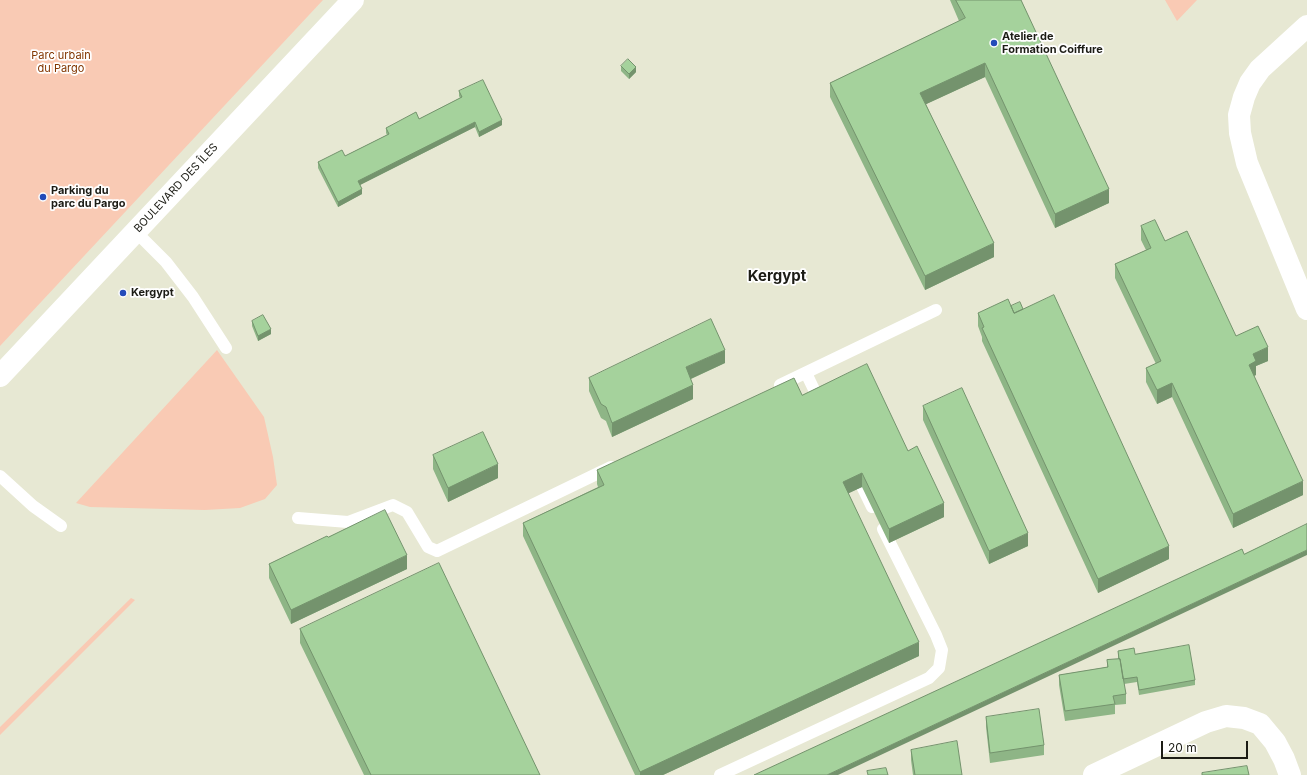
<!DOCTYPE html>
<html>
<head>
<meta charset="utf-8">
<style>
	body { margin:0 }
	#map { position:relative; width:1307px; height:775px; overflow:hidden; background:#e7e8d3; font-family:Inter,sans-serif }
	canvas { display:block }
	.scale { position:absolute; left:1161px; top:741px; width:87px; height:18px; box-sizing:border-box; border:2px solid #1c1c15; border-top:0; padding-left:5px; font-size:12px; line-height:14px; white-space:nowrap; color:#1c1c15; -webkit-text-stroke:3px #fff; paint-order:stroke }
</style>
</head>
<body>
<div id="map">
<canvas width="1307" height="775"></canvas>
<div class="scale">20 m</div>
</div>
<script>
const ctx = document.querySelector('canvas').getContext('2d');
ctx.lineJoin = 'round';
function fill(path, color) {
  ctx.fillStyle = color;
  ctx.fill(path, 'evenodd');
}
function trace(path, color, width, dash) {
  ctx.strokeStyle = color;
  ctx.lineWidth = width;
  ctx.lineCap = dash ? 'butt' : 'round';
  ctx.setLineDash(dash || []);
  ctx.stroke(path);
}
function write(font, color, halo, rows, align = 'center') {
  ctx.font = font + ' Inter,sans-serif';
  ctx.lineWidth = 3.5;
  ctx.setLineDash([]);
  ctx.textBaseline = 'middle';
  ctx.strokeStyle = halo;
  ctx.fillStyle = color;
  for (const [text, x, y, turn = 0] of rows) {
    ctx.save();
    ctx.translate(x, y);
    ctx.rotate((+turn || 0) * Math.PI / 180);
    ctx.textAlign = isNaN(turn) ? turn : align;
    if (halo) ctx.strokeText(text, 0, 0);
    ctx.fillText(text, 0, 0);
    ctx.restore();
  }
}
const green = new Path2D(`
	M 0,0 L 323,0 L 0,346 Z
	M 1165,0 L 1197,0 L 1177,21 Z
	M 217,350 L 264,417 L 273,457 L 277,485 L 265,499 L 240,508 L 205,510 L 90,507 L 76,503 Z
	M 131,598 L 135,600 L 0,735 L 0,727 Z`);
const service = new Path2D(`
	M 135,231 L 166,262 L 193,297 L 226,348
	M 806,373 L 821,404
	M 780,385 L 936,310
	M 855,472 L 872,507
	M 0,476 L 33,506 L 61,526
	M 298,518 L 348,522 L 393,505 L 407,512 L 428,547 L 437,551 L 611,467
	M 720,775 L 929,678 L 939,668 L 942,650 L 936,635 L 883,529`);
const minor = new Path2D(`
	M 1307,26 L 1260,69 L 1250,83 L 1244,97 L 1239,115 L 1240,133 L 1247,163 L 1307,309
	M 1094,775 L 1206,722 L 1226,716 L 1244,718 L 1260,724 L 1275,742 L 1284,759 L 1290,775`);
const tertiary = new Path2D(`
	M 0,376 L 353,0`);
const wall = new Path2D(`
	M 950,0 L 1021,0 L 1109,203 L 1055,228 L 985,77 L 926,104 L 994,257 L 925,290 L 830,97 L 830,83 L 959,21 Z
	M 621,66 L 636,72 L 629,79 L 621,71 Z
	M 459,91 L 502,125 L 479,137 L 475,127 L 360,185 L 362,194 L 338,207 L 318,168 L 318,162 L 345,156 L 387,135 L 386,133 L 386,128 L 419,119 L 460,98 L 459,96 Z
	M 1141,226 L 1165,241 L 1236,336 L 1268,361 L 1256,366 L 1256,375 L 1254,376 L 1303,495 L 1233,528 L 1172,397 L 1157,404 L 1146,382 L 1146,368 L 1156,364 L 1115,278 L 1115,264 L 1146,250 L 1141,240 Z
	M 1011,306 L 1023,309 L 1169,559 L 1098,593 L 982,341 L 982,337 L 978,326 L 978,313 Z
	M 252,321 L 271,334 L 258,341 L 252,326 Z
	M 725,363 L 691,379 L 693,399 L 612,437 L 606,421 L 601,418 L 589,391 L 589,378 Z
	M 802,395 L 908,451 L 944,517 L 889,543 L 862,487 L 848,493 L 919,656 L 663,775 L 635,775 L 523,536 L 523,523 L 598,487 L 597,484 L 597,470 Z
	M 923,406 L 1028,546 L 989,564 L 923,420 Z
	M 433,455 L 498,478 L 448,502 L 433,469 Z
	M 328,537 L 407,569 L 291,624 L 269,578 L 269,564 Z
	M 300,629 L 540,775 L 364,775 L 300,643 Z
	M 1118,651 L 1135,654 L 1195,680 L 1195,685 L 1139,695 L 1137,682 L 1124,684 L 1126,694 L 1126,704 L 1115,705 L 1115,714 L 1065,721 L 1059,685 L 1059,675 L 1107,667 L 1107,660 L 1118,659 Z
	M 986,717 L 1044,745 L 1044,755 L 990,763 L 986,727 Z
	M 911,750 L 962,775 L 913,775 L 911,760 Z`);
const shadedWall = new Path2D(`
	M 985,63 L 985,77 L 920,107 L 920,93 Z
	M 636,67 L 636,72 L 629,79 L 629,74 Z
	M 502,120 L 502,125 L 479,137 L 479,132 Z
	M 475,122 L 475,127 L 358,186 L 358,181 Z
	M 362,189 L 362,194 L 338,207 L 338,202 Z
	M 1109,189 L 1109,203 L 1055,228 L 1055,214 Z
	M 994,243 L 994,257 L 925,290 L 925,276 Z
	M 271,329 L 271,334 L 258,341 L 258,336 Z
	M 1268,347 L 1268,361 L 1256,366 L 1256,375 L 1249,378 L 1249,365 L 1253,354 Z
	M 725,350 L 725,363 L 686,381 L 686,367 Z
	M 1172,383 L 1172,397 L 1157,404 L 1157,390 Z
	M 693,385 L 693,399 L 612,437 L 612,423 Z
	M 498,464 L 498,478 L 448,502 L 448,488 Z
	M 862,473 L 862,487 L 843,496 L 843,482 Z
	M 1303,481 L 1303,495 L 1233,528 L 1233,514 Z
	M 944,503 L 944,517 L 889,543 L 889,529 Z
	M 1028,533 L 1028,546 L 989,564 L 989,551 Z
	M 1169,546 L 1169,559 L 1098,593 L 1098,579 Z
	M 1307,550 L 1307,555 L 838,775 L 827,775 Z
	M 407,555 L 407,569 L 291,624 L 291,610 Z
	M 919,642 L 919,656 L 663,775 L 640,775 L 640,772 Z`);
const building = new Path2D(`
	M 956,0 L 1021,0 L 1109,189 L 1055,214 L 985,63 L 920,93 L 994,243 L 925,276 L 830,83 L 965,18 Z
	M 628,59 L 636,67 L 629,74 L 621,66 Z
	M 483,80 L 502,120 L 479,132 L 475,122 L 358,181 L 362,189 L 338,202 L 318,162 L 342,150 L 345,156 L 389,134 L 386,128 L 416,112 L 419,119 L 462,97 L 459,91 Z
	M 1155,220 L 1165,241 L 1187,231 L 1236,336 L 1258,326 L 1268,347 L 1253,354 L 1256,361 L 1249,365 L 1303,481 L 1233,514 L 1172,383 L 1157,390 L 1146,368 L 1161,361 L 1115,264 L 1151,248 L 1141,226 Z
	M 1054,295 L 1169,546 L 1098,579 L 982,328 L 984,327 L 978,313 L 1008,299 L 1014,313 Z
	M 1020,302 L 1023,309 L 1014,313 L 1011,306 Z
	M 263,315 L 271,329 L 258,336 L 252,321 Z
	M 711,319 L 725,350 L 686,367 L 693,385 L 612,423 L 606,407 L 601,404 L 589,378 Z
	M 867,364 L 908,451 L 917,446 L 944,503 L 889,529 L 862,473 L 843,482 L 919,642 L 640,772 L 523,523 L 604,485 L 597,470 L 794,378 L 802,395 Z
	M 962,388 L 1028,533 L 989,551 L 923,406 Z
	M 483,432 L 498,464 L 448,488 L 433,455 Z
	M 385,510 L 407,555 L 291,610 L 269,564 L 327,536 L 328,537 Z
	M 1307,524 L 1307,550 L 827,775 L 754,775 L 1242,549 L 1244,554 Z
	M 439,563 L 540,775 L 371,775 L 300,629 Z
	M 1189,645 L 1195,680 L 1139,690 L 1137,677 L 1123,679 L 1120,659 L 1119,659 L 1118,651 L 1134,648 L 1135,654 Z
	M 1120,659 L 1126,694 L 1113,696 L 1115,704 L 1065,711 L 1059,675 L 1108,667 L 1107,660 Z
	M 1039,709 L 1044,745 L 990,753 L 986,717 Z
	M 957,741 L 962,775 L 915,775 L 911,750 Z
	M 1247,766 L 1249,775 L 1202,775 L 1202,773 Z
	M 886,768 L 888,775 L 868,775 L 867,771 Z`);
const markers = [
	[994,43,4,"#234bb9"],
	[43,197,4,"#234bb9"],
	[123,293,4,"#234bb9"]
];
const poiNames = [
	["Atelier de",1002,37],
	["Formation Coiffure",1002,50],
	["Parking du",51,191],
	["parc du Pargo",51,204],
	["Kergypt",131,293]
];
const parkNames = [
	["Parc urbain",61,56],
	["du Pargo",61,69]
];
const streetNames = [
	["BOULEVARD DES ÎLES",176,188,-47]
];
const districtNames = [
	["Kergypt",777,276]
];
fill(green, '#f9cab4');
trace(service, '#fff', 12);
trace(minor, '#fff', 22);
trace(tertiary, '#fff', 22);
fill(wall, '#8eb586');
fill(shadedWall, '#74936d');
fill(building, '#a5d29c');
trace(building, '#74936d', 1);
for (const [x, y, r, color] of markers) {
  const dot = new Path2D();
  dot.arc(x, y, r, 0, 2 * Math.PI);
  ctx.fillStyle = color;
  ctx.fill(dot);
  trace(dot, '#fff', 1.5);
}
write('bold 11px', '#1c1c15', '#fff', poiNames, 'left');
write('11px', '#823601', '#fff', parkNames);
write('11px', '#1c1c15', '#fff', streetNames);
write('bold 15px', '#1c1c15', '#fff', districtNames);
</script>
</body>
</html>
